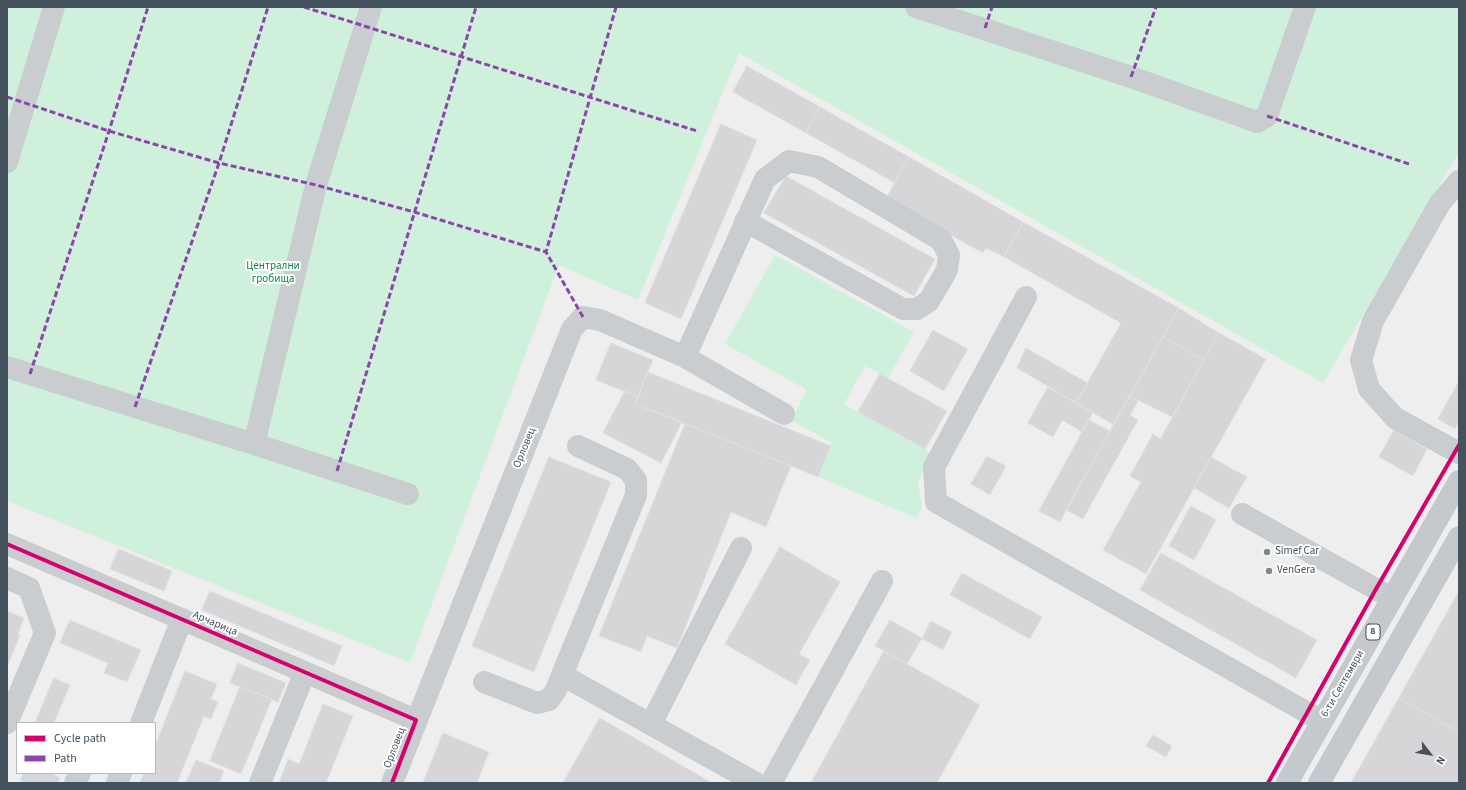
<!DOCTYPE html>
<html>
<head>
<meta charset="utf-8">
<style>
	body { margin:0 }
	#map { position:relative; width:1466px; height:790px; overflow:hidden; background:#efeeee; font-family:"Source Sans 3",sans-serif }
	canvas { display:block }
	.frame { position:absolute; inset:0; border:8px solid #43525d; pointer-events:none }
	.legend { position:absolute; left:16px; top:722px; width:140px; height:52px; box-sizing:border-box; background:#fff; border:1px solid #b4babe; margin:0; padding:5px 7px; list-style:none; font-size:12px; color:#43525d }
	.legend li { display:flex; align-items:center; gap:8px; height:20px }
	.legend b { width:20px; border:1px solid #b4babe }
	.north { position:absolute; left:1410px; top:734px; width:40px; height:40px; -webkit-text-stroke:3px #fff; paint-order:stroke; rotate:121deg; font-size:11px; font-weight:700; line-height:16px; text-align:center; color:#43525d }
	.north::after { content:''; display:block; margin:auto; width:14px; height:18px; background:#43525d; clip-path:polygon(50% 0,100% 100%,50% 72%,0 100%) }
</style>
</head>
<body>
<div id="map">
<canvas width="1466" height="790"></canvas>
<div class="frame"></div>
<ul class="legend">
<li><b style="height:5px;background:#d6006c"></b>Cycle path</li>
<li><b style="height:5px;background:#8e44ad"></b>Path</li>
</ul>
<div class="north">N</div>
</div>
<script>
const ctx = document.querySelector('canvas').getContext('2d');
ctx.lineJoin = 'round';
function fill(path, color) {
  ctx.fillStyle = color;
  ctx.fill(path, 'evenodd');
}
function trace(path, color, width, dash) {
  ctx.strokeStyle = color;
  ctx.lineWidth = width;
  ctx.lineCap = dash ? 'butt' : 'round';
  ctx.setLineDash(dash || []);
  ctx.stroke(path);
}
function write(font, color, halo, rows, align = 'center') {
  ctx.font = font + ' "Source Sans 3",sans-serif';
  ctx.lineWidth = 4;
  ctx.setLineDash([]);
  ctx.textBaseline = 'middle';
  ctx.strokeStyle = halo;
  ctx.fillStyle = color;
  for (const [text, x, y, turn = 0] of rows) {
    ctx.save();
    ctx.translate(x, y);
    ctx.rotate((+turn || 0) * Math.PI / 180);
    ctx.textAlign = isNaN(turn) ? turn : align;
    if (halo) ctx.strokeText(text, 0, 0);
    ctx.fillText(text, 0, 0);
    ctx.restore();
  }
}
const green = new Path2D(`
	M 7,7 L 1459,7 L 1459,152 L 1323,383 L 739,53 L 638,300 L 559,265 L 410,663 L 7,501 Z
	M 775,255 L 914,332 L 888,378 L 865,366 L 844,404 L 931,453 L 918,482 L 922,507 L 917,518 L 818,477 L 832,443 L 791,420 L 807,390 L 725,344 Z`);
const building = new Path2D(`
	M 747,66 L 820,107 L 806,133 L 733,92 Z
	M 820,107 L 909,157 L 895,183 L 806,133 Z
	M 721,124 L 757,140 L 681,319 L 645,303 Z
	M 909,157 L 1023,222 L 1004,257 L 986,248 L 983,253 L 886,199 Z
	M 786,176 L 935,259 L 914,296 L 764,213 Z
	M 1023,222 L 1179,308 L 1114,425 L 1076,403 L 1121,323 L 1004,257 Z
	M 1179,308 L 1219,333 L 1204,360 L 1163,337 Z
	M 933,330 L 968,349 L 944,391 L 910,371 Z
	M 1219,333 L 1266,359 L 1146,574 L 1103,550 L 1141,482 L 1130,476 L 1153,434 L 1160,439 Z
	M 1163,337 L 1204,360 L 1172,417 L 1130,396 Z
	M 611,343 L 653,360 L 638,397 L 596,380 Z
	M 1026,348 L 1088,383 L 1076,403 L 1017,368 Z
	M 648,372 L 831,446 L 818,477 L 635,404 Z
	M 880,374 L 947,411 L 925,449 L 858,412 Z
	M 1459,381 L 1459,422 L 1455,429 L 1438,419 Z
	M 1048,387 L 1093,413 L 1082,432 L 1062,420 L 1053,437 L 1028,423 Z
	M 625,391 L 638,397 L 635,404 L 682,422 L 661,463 L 603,433 Z
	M 1130,396 L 1138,401 L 1130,415 L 1138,420 L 1083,519 L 1066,510 Z
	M 1089,420 L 1110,431 L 1060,522 L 1039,511 Z
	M 685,424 L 791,466 L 766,527 L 731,512 L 677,648 L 647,636 L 641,652 L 599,636 Z
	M 1394,430 L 1427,449 L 1413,476 L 1379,457 Z
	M 987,456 L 1006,466 L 990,495 L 971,484 Z
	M 549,457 L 611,482 L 534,672 L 472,646 Z
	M 1211,457 L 1247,477 L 1229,508 L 1194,488 Z
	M 1191,506 L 1216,520 L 1194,560 L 1169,546 Z
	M 780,547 L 840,582 L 799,654 L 810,660 L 796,685 L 725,644 Z
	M 119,549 L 172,571 L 164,591 L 110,569 Z
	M 1161,553 L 1317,640 L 1296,678 L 1140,590 Z
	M 962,573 L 1042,617 L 1030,639 L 950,595 Z
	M 210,591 L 342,646 L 334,666 L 202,610 Z
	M 1459,591 L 1459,732 L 1399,698 Z
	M 7,611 L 24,618 L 18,634 L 20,635 L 7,667 Z
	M 70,620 L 141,650 L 127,682 L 104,673 L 108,663 L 60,643 Z
	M 890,620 L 922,638 L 907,664 L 875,646 Z
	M 931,621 L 952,632 L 943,650 L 922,639 Z
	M 884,651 L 980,705 L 937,783 L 811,783 Z
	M 238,663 L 286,683 L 278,702 L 230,683 Z
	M 185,671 L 217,684 L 211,699 L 218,702 L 211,719 L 204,716 L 177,783 L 140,783 L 144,773 L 155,773 L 155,746 Z
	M 54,678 L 70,685 L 54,723 L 35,723 Z
	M 240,687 L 272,699 L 241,774 L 210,761 Z
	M 1399,698 L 1459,732 L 1459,783 L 1351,783 Z
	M 323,704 L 353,716 L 326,783 L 279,783 L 288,759 L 299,764 Z
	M 600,718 L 712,783 L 563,783 Z
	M 443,733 L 489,752 L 477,783 L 423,783 Z
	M 1153,735 L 1172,746 L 1166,757 L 1146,746 Z
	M 196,760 L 224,771 L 219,783 L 186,783 Z
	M 24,773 L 51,773 L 60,778 L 57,783 L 24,783 L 20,780 Z`);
const minor = new Path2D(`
	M 916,7 L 1131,77 L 1257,122 L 1267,116 L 1305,7
	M 7,162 L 54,7
	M 1459,181 L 1440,203 L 1373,321 L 1361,360 L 1369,389 L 1395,418 L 1459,453
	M 1026,297 L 934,467 L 936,502 L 1322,721
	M 685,357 L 765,179 L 789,161 L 818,167 L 941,240 L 949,255 L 947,270 L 929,301 L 917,309 L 903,309 L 745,221
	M 7,367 L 254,444 L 408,494
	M 254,444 L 316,185 L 371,7
	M 1242,514 L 1392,598
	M 7,544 L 416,720
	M 7,578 L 29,588 L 45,633 L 7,723
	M 562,675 L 636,495 L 636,480 L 627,469 L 578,446
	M 484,682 L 537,703 L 549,700 L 556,690 L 562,675 L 756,783
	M 141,723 L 182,619
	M 651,724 L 741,548
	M 75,783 L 80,773
	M 117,783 L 121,773
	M 260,783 L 305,672
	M 392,783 L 572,329 L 583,317 L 600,320 L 685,357 L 784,414
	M 771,783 L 882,581`);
const major = new Path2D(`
	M 1287,783 L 1459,481
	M 1319,783 L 1459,537`);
const quiet = new Path2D(`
	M 304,7 L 697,131
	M 985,28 L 992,7
	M 1131,77 L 1156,7
	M 7,97 L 109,131 L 219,163 L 316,185 L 414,212 L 546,252
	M 1267,116 L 1409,164
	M 583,317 L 546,252 L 616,7
	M 30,374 L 109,131 L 148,7
	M 135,407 L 219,163 L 268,7
	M 337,471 L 476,7`);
const cycleway = new Path2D(`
	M 7,544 L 416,720 L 392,783
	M 1268,783 L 1376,589 L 1459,445`);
const markers = [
	[1267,552,4,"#7f8990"],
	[1269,571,4,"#7f8990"]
];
const shields = [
	[1373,632,14]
];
const shieldNames = [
	["8",1373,632]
];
const parkNames = [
	["Централни",273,267],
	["гробища",273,280]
];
const streetNames = [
	["Орловец",525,448,-68],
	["Арчарица",215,624,23],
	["6-ти Септември",1343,684,-60],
	["Орловец",395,748,-69]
];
const poiNames = [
	["Simef Car",1275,552],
	["VenGera",1277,571]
];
fill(green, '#cff1db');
fill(building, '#d6d6d9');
trace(building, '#e0e0e1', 1);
trace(minor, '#cacdcf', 22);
trace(major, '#c4c9ce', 22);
trace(quiet, '#8e44ad', 3, [6, 3]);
trace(cycleway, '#d6006c', 4);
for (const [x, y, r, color] of markers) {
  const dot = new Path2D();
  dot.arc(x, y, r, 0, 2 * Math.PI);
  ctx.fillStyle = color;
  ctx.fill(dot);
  trace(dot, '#fff', 1.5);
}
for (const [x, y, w] of shields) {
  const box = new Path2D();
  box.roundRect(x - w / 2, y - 8, w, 16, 3);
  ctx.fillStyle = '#fff';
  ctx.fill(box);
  trace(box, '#43525d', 1);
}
write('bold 10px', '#43525d', null, shieldNames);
write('11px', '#0c8645', '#fff', parkNames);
write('11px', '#43525d', '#fff', streetNames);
write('11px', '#43525d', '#fff', poiNames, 'left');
</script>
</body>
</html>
